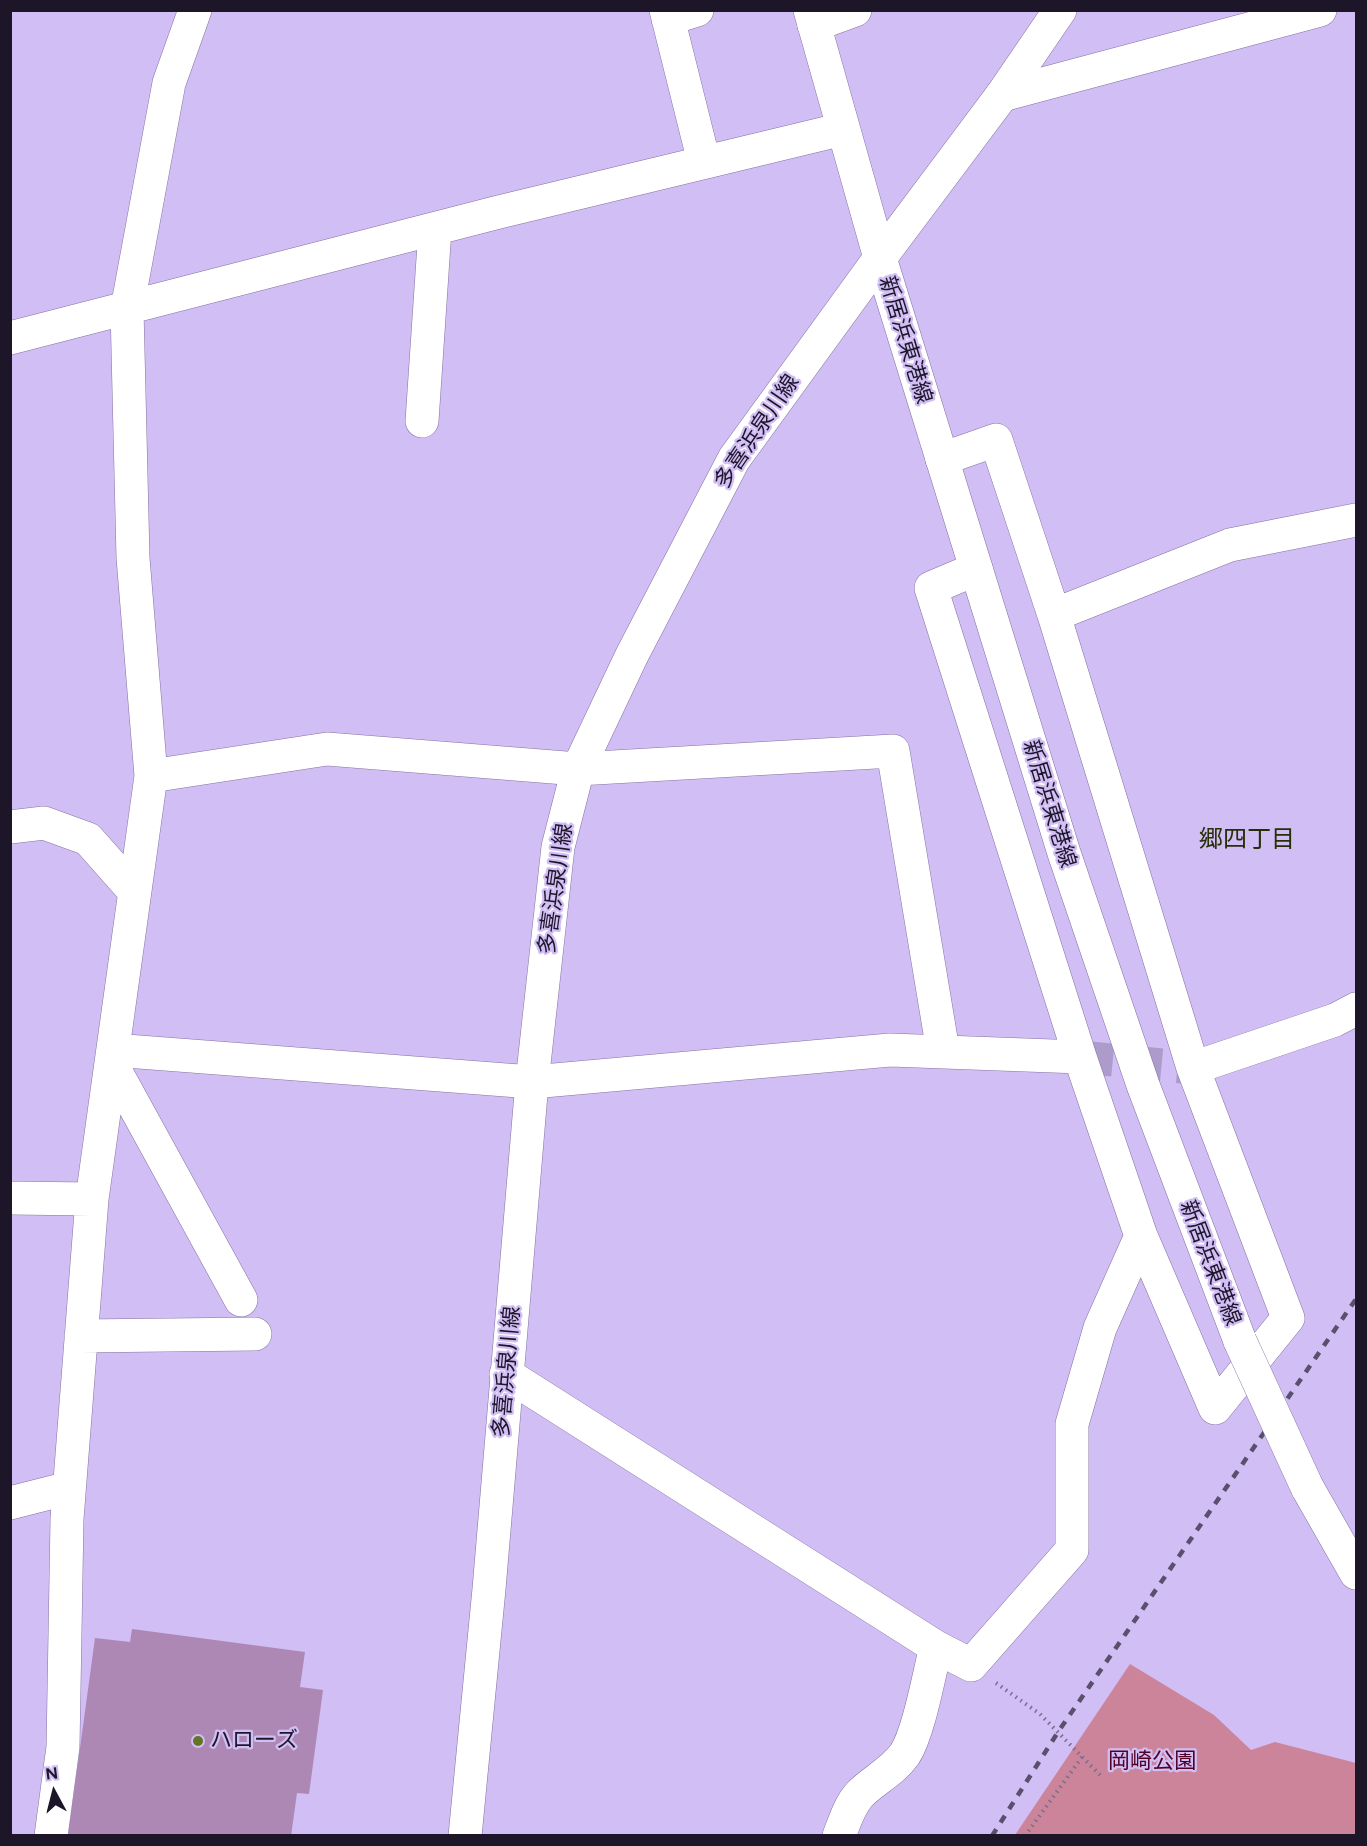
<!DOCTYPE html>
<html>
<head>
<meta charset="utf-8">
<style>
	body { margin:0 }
	#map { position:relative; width:1367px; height:1846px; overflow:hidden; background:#d1bef4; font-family:Figtree,sans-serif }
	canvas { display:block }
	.frame { position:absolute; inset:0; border:12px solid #1d1629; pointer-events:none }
	.north { position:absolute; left:24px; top:1762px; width:60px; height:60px; -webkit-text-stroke:4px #d1bef4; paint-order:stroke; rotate:353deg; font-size:16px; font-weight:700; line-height:24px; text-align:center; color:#1d1629 }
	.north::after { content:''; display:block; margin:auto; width:21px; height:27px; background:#1d1629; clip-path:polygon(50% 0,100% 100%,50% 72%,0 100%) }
</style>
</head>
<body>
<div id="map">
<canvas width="1367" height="1846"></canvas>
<div class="frame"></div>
<div class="north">N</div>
</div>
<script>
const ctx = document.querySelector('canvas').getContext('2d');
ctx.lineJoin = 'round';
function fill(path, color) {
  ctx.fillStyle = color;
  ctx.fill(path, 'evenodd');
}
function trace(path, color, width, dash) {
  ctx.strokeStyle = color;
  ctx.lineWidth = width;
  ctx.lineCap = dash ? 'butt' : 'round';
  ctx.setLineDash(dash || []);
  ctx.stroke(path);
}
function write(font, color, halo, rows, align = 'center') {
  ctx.font = font + ' Figtree,"Noto Sans JP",sans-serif';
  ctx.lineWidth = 4.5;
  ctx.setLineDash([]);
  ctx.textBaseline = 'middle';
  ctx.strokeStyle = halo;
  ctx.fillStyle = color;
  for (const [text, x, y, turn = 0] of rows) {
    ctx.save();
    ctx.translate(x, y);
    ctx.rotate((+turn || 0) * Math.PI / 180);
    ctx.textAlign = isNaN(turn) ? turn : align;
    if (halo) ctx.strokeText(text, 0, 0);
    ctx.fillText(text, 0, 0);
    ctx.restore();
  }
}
const green = new Path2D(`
	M 1130,1664 L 1214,1715 L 1251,1750 L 1275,1742 L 1356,1763 L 1356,1835 L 1015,1835 Z`);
const building = new Path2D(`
	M 132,1629 L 305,1652 L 300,1687 L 323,1690 L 309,1794 L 297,1793 L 291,1836 L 68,1836 L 95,1638 L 130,1642 Z`);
const minorTunnel = new Path2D(`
	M 1080,1057 L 1193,1068`);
const path = new Path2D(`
	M 996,1683 L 1040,1714 L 1100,1775
	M 1025,1836 L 1082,1757`);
const minor = new Path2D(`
	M 195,10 L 169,83 L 127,309 L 133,558 L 151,776 L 327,749 L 578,769 L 893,751 L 943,1051
	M 666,10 L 704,162
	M 668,19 L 697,10
	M 814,25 L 855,10
	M 1002,95 L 1320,10
	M 10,338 L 499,212 L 843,129
	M 422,421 L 435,229
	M 942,459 L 996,440 L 1054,615 L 1193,1068 L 1288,1318 L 1215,1408 L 1141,1236 L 1080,1057 L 931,588 L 976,569
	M 1054,615 L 1230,545 L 1356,520
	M 10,827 L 44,823 L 88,839 L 134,891
	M 113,1050 L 532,1082 L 890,1050 L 1080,1057
	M 111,1063 L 241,1300
	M 1193,1068 L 1335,1020 L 1356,1009
	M 10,1198 L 92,1199
	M 81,1336 L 255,1334
	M 506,1374 L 936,1647 L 971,1665 L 1072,1550 L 1072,1424 L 1100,1328 L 1141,1236
	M 10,1503 L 69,1488
	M 51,1836 L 63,1747 L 67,1519 L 92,1199 L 151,776
	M 839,1836 C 845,1821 849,1806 860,1794 C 874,1780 893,1771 905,1754 C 919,1732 929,1674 936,1647`);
const secondary = new Path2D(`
	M 810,10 L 880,258 L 1064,853 L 1143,1085 L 1240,1341
	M 1307,1487 L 1356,1573
	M 465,1836 L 489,1589 L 532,1082 L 558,847 L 578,769 L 632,655 L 734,459 L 880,258 L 1002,95 L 1060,10`);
const rail = new Path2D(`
	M 992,1836 L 1058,1732 L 1356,1299`);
const secondaryBridge = new Path2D(`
	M 1240,1341 L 1307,1487`);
const markers = [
	[198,1741,6,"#637523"]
];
const streetNames = [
	["新居浜東港線",905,340,73],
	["多喜浜泉川線",757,432,-56],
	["新居浜東港線",1049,804,73],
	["多喜浜泉川線",556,889,-82],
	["新居浜東港線",1210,1263,69],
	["多喜浜泉川線",507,1372,-85]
];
const poiNames = [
	["ハローズ",210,1741]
];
const parkNames = [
	["岡崎公園",1152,1762]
];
const neighbourhoodNames = [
	["郷四丁目",1247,840]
];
fill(green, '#cb8499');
fill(building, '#ad88b4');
trace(minorTunnel, '#ad9ccb', 33, [33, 16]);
trace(minor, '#8472a3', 34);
trace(secondary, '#8472a3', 34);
trace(path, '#7a6d92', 4, [1.5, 4.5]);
trace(minor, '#fff', 33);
trace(secondary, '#fff', 33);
trace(rail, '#5a4f6d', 4.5, [8, 8]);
trace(secondaryBridge, '#8472a3', 34, []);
trace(secondaryBridge, '#fff', 33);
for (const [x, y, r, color] of markers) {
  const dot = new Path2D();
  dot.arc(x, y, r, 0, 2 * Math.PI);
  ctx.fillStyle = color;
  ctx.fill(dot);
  trace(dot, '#d1bef4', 2);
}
write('22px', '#1d1629', '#d1bef4', streetNames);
write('22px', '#1d1629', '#d1bef4', poiNames, 'left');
write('22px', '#510126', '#d1bef4', parkNames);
write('24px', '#262e06', '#d1bef4', neighbourhoodNames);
</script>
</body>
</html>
